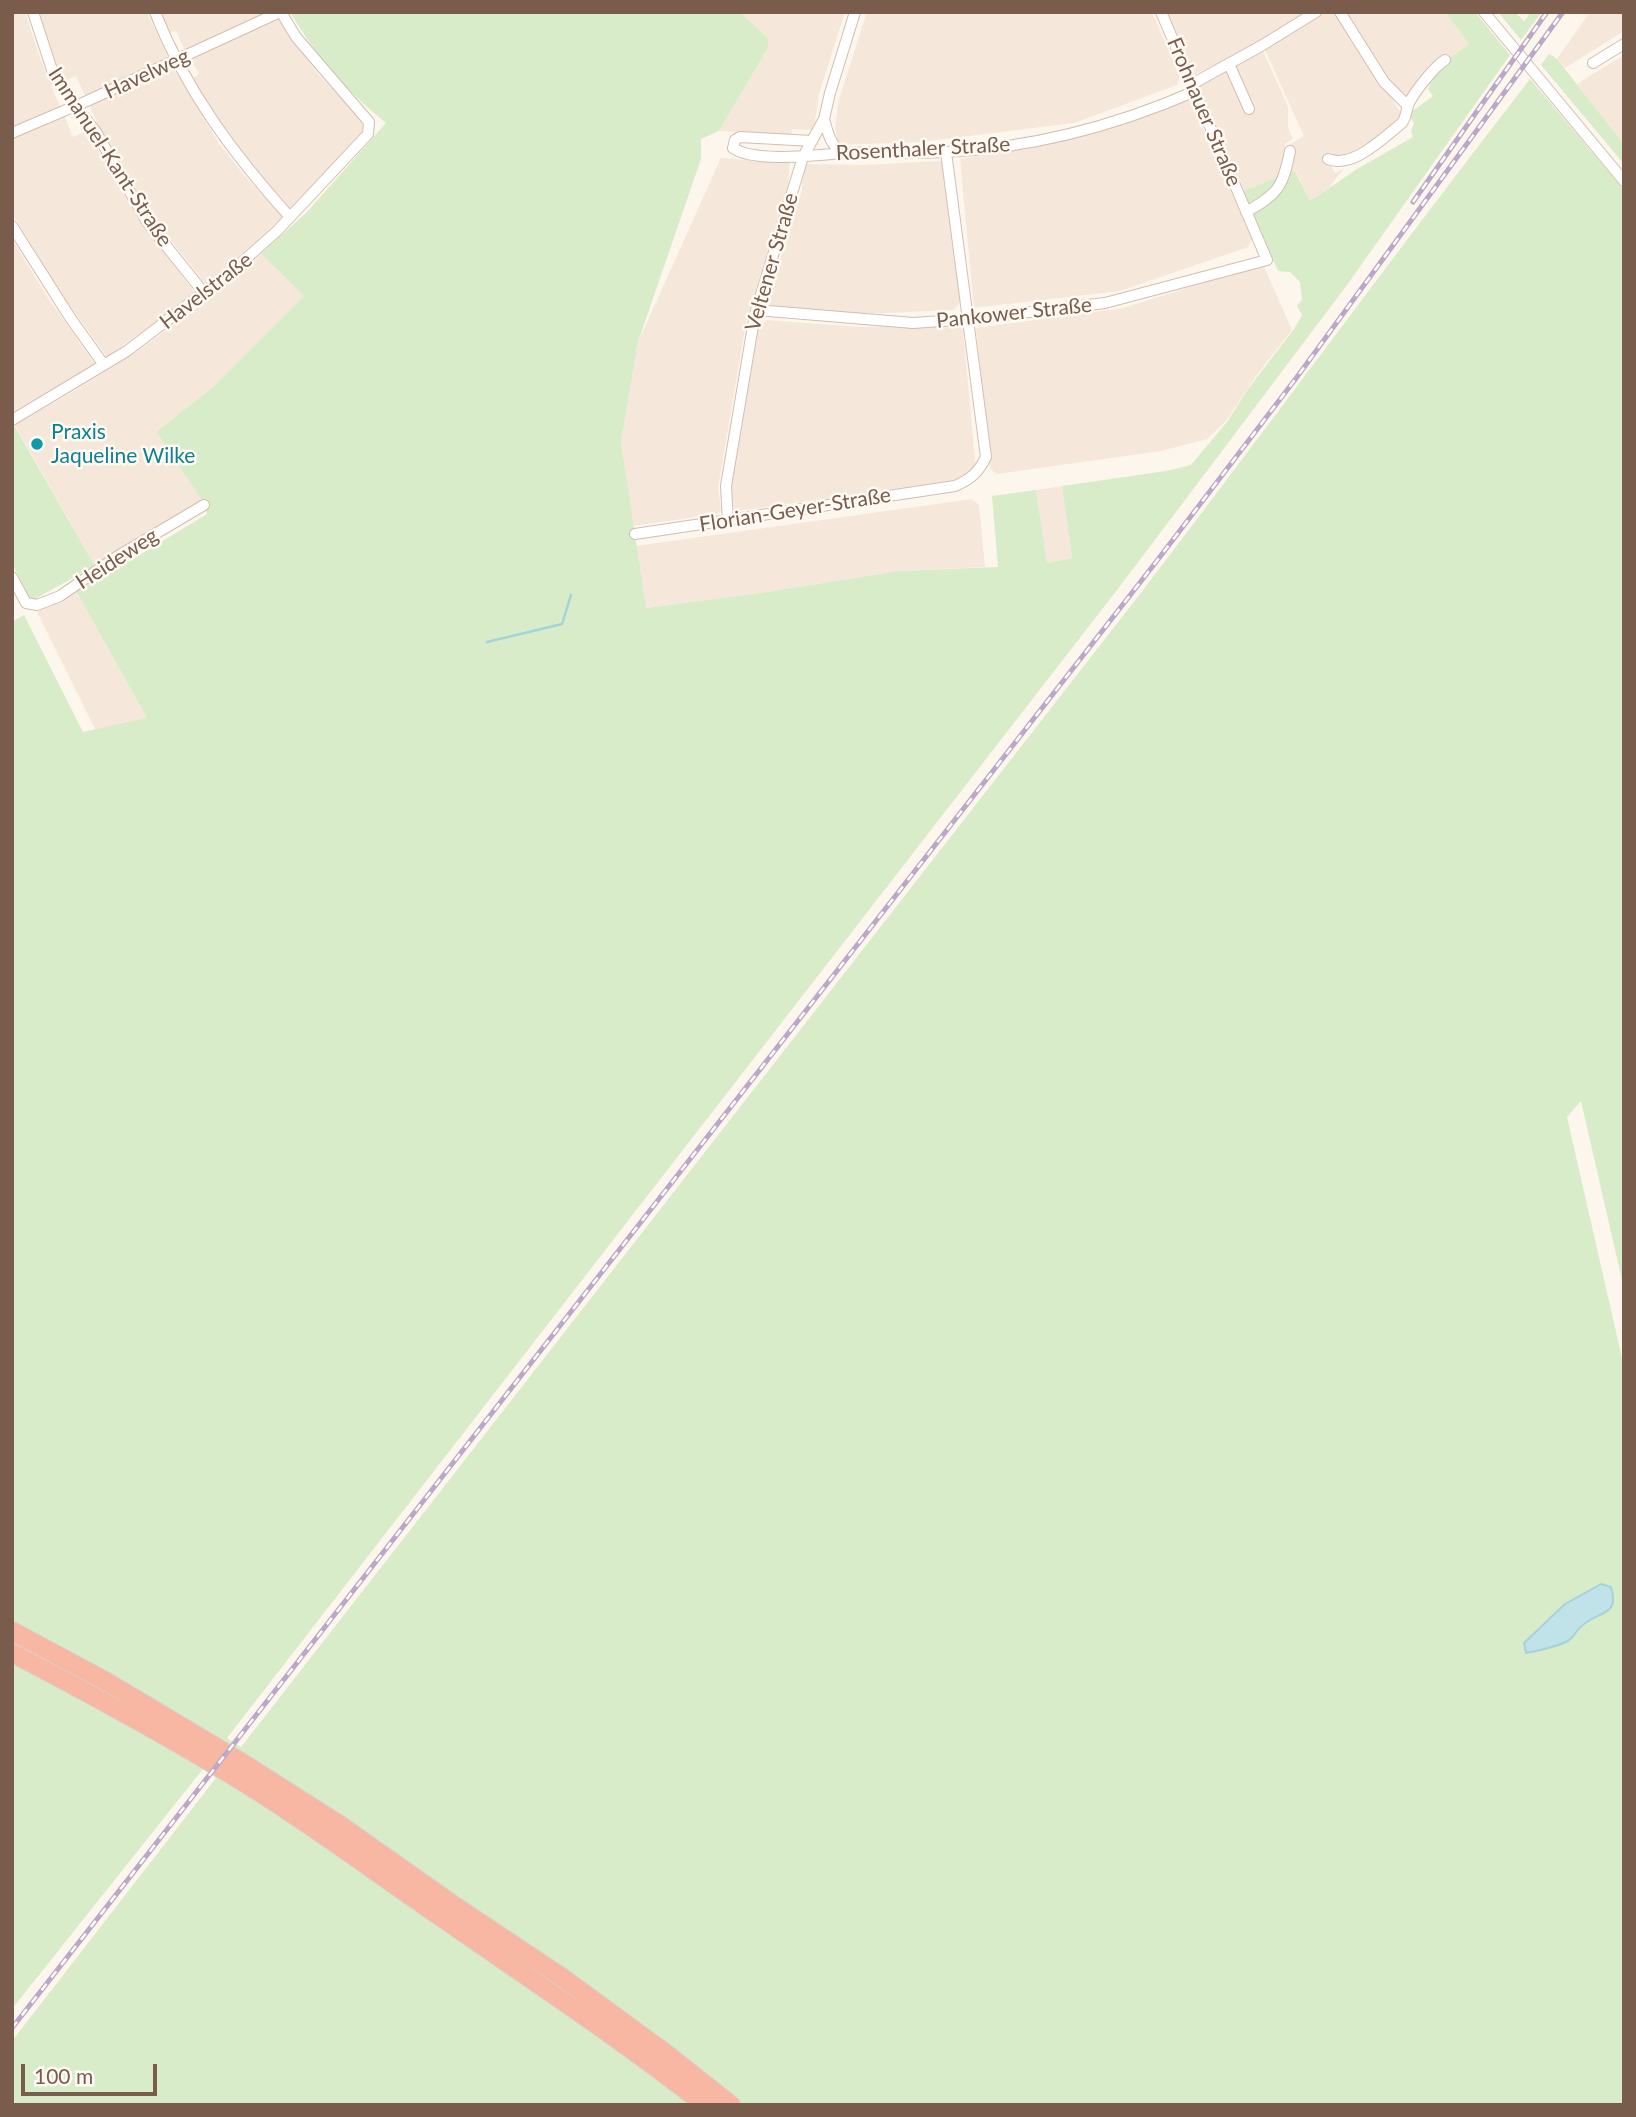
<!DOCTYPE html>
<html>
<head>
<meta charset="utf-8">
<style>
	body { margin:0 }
	#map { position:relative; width:1636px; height:2117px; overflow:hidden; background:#fdf6ec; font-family:Lato,sans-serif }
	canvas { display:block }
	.frame { position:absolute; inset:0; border:14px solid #7a5c4d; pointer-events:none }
	.scale { position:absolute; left:21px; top:2064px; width:136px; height:32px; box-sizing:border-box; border:4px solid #7a5c4d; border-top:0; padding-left:9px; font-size:21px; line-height:24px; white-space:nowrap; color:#7a5c4d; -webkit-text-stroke:5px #fffaf3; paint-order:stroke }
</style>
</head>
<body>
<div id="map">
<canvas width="1636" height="2117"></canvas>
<div class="frame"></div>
<div class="scale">100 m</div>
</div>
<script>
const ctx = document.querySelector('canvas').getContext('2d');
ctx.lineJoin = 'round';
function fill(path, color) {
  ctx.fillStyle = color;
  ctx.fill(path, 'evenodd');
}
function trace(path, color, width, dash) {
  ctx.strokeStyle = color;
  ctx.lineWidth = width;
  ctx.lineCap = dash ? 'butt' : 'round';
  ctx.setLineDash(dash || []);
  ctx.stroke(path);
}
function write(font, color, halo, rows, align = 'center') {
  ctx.font = font + ' Lato,sans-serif';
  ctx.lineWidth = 5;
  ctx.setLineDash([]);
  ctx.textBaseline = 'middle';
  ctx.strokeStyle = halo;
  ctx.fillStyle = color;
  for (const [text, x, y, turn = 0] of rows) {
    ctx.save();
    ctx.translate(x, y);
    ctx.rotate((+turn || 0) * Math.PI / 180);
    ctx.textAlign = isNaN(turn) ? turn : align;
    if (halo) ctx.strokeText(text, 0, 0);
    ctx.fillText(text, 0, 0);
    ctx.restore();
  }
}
const residential = new Path2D(`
	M 12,12 L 25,12 L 41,61 L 61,109 L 12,129 Z
	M 38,12 L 147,12 L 169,60 L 86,98 L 76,76 L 63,82 Z
	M 161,12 L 272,12 L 186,53 L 176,31 L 170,33 Z
	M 740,12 L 845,12 L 819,94 L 814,127 L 811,130 L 792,129 L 791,136 L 719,131 L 768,48 L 769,39 Z
	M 867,12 L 1152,12 L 1180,76 L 1177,85 L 1074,123 L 920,142 L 838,145 L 835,127 L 839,99 Z
	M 1166,12 L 1306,12 L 1247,49 L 1195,74 L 1192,72 Z
	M 1325,12 L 1336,12 L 1342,20 L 1402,115 L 1402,124 L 1330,164 L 1335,173 L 1343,169 L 1329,188 L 1310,201 L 1296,171 L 1287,174 L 1287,146 L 1304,136 L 1265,50 Z
	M 1348,12 L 1445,12 L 1469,44 L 1421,78 L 1425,84 L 1408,96 L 1387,82 L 1344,15 Z
	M 1590,12 L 1624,12 L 1624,31 L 1565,68 L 1557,59 Z
	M 278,17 L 318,74 L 362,119 L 363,131 L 291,209 L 244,156 L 217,118 L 193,78 L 199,74 L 190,58 Z
	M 1263,51 L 1288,107 L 1288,127 L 1293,139 L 1285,144 L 1285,175 L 1244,190 L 1198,86 Z
	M 1624,55 L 1624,144 L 1577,84 Z
	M 172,66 L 220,145 L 250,182 L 283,217 L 206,285 L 149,212 L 101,132 L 89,104 Z
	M 1190,99 L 1252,239 L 1248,247 L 1120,291 L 974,308 L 960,159 L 1077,138 Z
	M 64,115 L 73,137 L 87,131 L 135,214 L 195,293 L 107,357 L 59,291 L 12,213 L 12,136 Z
	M 721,158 L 790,163 L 788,188 L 747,317 L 718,488 L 721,510 L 718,514 L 633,526 L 621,442 L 638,342 Z
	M 940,161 L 947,168 L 960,302 L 954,310 L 885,313 L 838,313 L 772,307 L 767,300 L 802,190 L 803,168 L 807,164 L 864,165 Z
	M 12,239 L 48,298 L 95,364 L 12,412 Z
	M 261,254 L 304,296 L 214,386 L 156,432 L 203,502 L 95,566 L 15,425 L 76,390 L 139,350 L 198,307 Z
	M 1263,264 L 1292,330 L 1256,376 L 1226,421 L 1207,439 L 1161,451 L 997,474 L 990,469 L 976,328 L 1123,308 Z
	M 767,320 L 860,327 L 955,324 L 963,330 L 976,471 L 970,478 L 738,511 L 734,508 L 731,488 L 759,327 Z
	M 1062,486 L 1072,558 L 1047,563 L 1036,490 Z
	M 972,499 L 979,505 L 985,567 L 898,571 L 767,592 L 645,608 L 636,546 Z
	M 76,591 L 147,718 L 96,731 L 37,612 Z`);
const green = new Path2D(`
	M 290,12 L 740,12 L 769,39 L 768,48 L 719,131 L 701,139 L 701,159 L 638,342 L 621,442 L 646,608 L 767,592 L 898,571 L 998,567 L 992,496 L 1036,490 L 1047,563 L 1072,558 L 1062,486 L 1166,471 L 1191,465 L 1227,422 L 1248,389 L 1294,329 L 1302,315 L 1297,306 L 1302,300 L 1300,282 L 1290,272 L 1278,271 L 1242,191 L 1295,171 L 1310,201 L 1357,169 L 1413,137 L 1411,131 L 1414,123 L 1408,113 L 1409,105 L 1414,110 L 1433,96 L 1428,89 L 1430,84 L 1426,74 L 1469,44 L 1445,12 L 1475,12 L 1510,55 L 1347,285 L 1124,581 L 227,1738 L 241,1747 L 1140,594 C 1271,423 1398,249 1530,79 L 1624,190 L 1624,1289 L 1581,1101 L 1567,1117 L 1624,1367 L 1624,2105 L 12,2105 L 12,2041 L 216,1778 L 203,1769 L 12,2009 L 12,622 L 24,615 L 83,732 L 147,718 L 76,591 L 133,559 L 207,514 L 203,502 L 156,432 L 214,386 L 304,296 L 261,254 L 307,212 L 386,123 C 347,92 315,55 290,12 ZM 1600,1584 L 1591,1620 L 1551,1645 L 1538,1651 L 1524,1643 L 1565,1604 Z
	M 1498,12 L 1515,12 L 1524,21 L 1531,12 L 1542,12 L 1521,40 Z
	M 1549,54 L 1557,59 L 1624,144 L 1624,164 L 1541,65 Z
	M 14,425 L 95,566 L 31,601 L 12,563 L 12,426 Z`);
const water = new Path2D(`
	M 1601,1584 L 1611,1587 C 1620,1616 1599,1611 1583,1625 C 1577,1629 1574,1637 1568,1641 C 1558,1646 1537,1651 1526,1653 L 1524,1643 L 1565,1604 Z`);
const stream = new Path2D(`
	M 487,642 L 562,624 L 571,595`);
const street = new Path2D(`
	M 33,12 L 55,79 L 96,132 L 147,222 L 204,293
	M 155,12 C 186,91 234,155 290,217
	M 1340,12 L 1384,82 L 1408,106
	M 1484,12 L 1624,181
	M 1593,63 L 1624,44
	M 1229,64 L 1249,109
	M 1192,84 L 1261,46 L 1316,12
	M 824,119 C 828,133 830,146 844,153
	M 12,133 L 87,101 L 280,12
	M 812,141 L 740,137 L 735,140 L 733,148 C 755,163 817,155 844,153 C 877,151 911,154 945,152 C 1031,148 1115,126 1193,92
	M 1328,159 C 1353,169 1383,138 1402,123 C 1407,116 1406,108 1410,101 C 1417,89 1434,67 1445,60
	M 1246,212 C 1278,194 1283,187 1290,151
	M 12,226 L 71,319 L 104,365
	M 756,310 L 913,323 L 970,319 L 1105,303 L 1267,260 L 1161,12
	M 12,420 L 127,351 L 233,270 L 277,231 L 368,134 L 369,122 L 296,37 L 281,12
	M 728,521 L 726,486 L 755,314 L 803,157 L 824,119 L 830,93 L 855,12
	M 635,534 L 955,486 C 971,479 978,473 986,457 L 946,152
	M 12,577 L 26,603 L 37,605 L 60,596 L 118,556 L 204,505`);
const highway = new Path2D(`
	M 12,1631 L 107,1682 L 241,1762 L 340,1825 L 452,1904 L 563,1978 L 668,2055 L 731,2105
	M 12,1653 C 87,1692 162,1733 235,1777 C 306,1820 372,1870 441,1917 C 530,1979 620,2038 705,2105`);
const rail = new Path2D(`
	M 1413,202 L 1547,12
	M 12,2028 L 1156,562 L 1297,377 L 1563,12`);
const markers = [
	[37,444,7,"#0f9aa8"]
];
const streetNames = [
	["Havelweg",147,74,-25],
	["Frohnauer Straße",1204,112,67],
	["Rosenthaler Straße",923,149,-3],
	["Immanuel-Kant-Straße",110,157,57],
	["Veltener Straße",772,262,-74],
	["Havelstraße",206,291,-38],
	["Pankower Straße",1014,313,-6],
	["Florian-Geyer-Straße",795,510,-9],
	["Heideweg",117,559,-33]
];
const cultureNames = [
	["Praxis",51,432],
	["Jaqueline Wilke",51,456]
];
fill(residential, '#f5e8da');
fill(green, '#d8ecc9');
fill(water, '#bfe3e8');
trace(water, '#a5d3da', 2);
trace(stream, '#a5d3da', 2.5);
trace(street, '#d1beb0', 12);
trace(highway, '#dad1cd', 20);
trace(street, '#fff', 10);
trace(highway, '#f7b7a3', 18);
trace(rail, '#b9a8c9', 5);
trace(rail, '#fffaf3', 2.5, [8]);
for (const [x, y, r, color] of markers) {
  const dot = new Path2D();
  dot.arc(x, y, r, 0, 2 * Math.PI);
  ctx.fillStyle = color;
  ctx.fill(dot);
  trace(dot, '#fffaf3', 2.5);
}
write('21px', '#7a5c4d', '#fffaf3', streetNames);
write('21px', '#0d838f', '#fffaf3', cultureNames, 'left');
</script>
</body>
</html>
